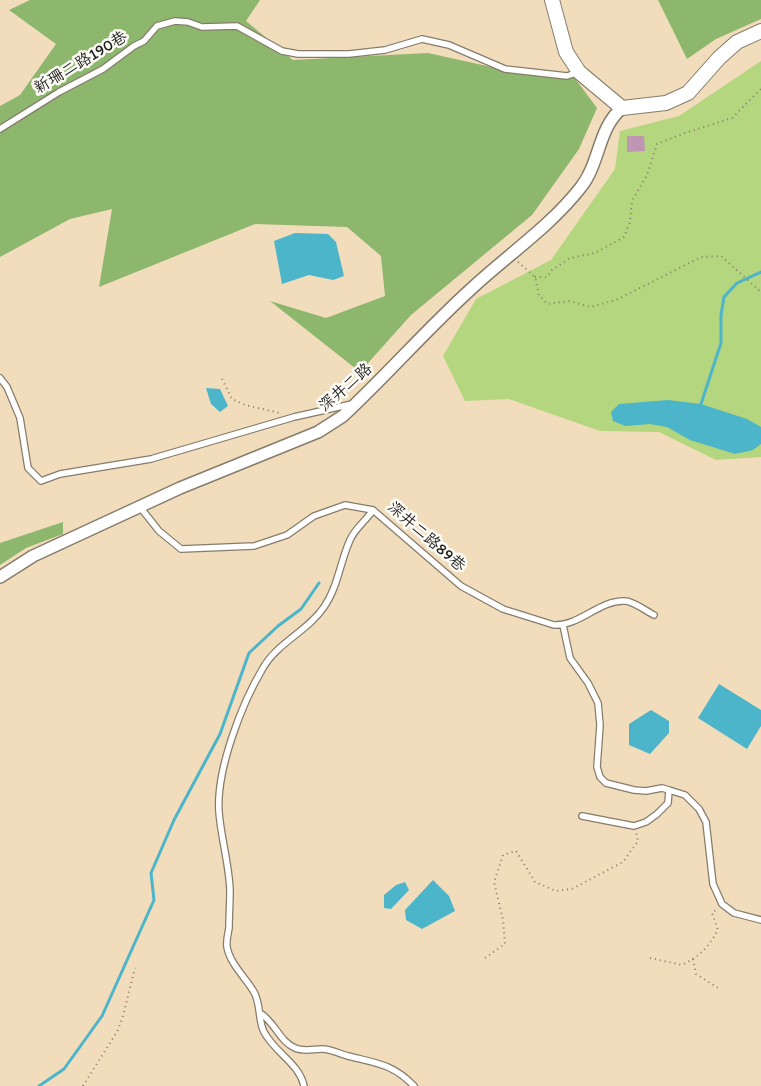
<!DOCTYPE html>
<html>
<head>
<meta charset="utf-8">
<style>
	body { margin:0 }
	canvas { display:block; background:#f1dcbb }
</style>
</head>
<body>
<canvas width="761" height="1086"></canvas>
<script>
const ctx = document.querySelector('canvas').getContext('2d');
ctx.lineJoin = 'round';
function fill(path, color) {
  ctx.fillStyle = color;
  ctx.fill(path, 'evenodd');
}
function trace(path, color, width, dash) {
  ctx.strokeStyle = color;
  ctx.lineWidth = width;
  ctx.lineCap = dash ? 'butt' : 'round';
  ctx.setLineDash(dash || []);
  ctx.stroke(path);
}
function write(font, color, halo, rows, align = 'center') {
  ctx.font = font + ' Itim,"LXGW WenKai TC",sans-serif';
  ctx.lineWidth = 5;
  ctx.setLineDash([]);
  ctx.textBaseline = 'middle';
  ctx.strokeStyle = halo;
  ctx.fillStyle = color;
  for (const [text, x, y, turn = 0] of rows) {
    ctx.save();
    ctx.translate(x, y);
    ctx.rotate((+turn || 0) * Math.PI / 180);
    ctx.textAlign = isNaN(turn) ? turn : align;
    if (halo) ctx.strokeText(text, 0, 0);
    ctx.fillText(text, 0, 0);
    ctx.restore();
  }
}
const green = new Path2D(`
	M 761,61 L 761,457 L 716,460 L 659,432 L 600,431 L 509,399 L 465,401 L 443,356 L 476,299 L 551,260 L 615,169 L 620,131 L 679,116 Z`);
const forest = new Path2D(`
	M 30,0 L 260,0 L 246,21 L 293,60 L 428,53 L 523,74 L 574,77 L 597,108 L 579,149 L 532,215 L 411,315 L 360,372 L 270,301 L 326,318 L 385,296 L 381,256 L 347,227 L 255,224 L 99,287 L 112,209 L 70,219 L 0,257 L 0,106 L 20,95 L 56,44 L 9,10 Z
	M 658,0 L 761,0 L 761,19 L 716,39 L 687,59 Z
	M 63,522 L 63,534 L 26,548 L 0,565 L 0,543 Z`);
const water = new Path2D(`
	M 295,233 L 328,234 L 336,242 L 344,276 L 333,280 L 309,275 L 282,284 L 274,241 Z
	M 206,388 L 220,389 L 228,406 L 220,412 L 211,404 Z
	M 668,400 L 701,404 L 747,419 L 761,427 L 761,444 L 753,450 L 735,454 L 690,440 L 667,427 L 650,424 L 625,426 L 613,421 L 611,412 L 619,404 Z
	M 719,684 L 761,710 L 761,726 L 747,749 L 698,718 Z
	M 651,710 L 669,721 L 669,733 L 650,754 L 629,745 L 629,724 Z
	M 433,880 L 449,896 L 455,911 L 422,929 L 406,920 L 405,910 Z
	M 405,882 L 409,890 L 391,909 L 384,908 L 384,895 L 396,885 Z`);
const stream = new Path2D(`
	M 701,404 L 721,343 L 721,315 L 724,297 L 737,283 L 761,272
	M 39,1086 L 64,1069 L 102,1016 L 154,900 L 151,873 L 174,820 L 220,734 L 249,653 L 278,626 L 301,609 L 319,583`);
const building = new Path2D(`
	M 627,136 L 644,136 L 645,151 L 627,152 Z`);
const path = new Path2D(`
	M 518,262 L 535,277 L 539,295 L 547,304 L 570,301 L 590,307 L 616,300 L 701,257 L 721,256 L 761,292
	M 535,277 L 547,277 L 552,270 L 570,258 L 595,253 L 624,237 L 630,222 L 632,201 L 647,175 L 657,144 L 682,134 L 732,118 L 761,89
	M 222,379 L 232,399 L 245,405 L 280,413
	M 485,958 L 505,944 L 503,920 L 494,882 L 503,855 L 516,851 L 535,882 L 556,891 L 572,889 L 623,862 L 638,841 L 636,833
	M 650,958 L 682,965 C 701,955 707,949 718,930 L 712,913 L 717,909
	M 693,959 L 696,974 L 718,988
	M 83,1086 L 118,1030 L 123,1016 L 135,968`);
const service = new Path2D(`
	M 0,129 L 59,92 L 103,69 L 134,46 L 144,41 L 157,26 L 175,21 L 188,22 L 202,27 L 237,26 L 282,51 L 298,54 L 349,54 L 385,50 L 422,39 L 449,45 L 505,69 L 567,76 L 579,72
	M 0,378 L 7,387 L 20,418 L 28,468 L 41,481 L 60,474 L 151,459 L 294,417 L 352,404
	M 140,507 L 159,531 L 181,549 L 254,546 L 287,535 L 314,516 L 345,505 L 373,510 L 461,586 L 503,609 L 554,625 C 580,626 599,600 625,601 C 633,601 646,611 654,615
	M 563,625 L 570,658 L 588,683 L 598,703 L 600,725 L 597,767 L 600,777 L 606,783 L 634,790 L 646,791 L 662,788 L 669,790 L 668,803 L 657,814 L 646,822 L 634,826 L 582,816
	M 669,790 L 685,795 L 699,809 L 706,822 L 713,884 L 722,904 L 734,913 L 761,920
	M 260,1013 C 275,1022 279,1041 295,1048 C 304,1052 313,1049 322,1049 C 331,1049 340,1054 348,1056 C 376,1063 393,1064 414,1086
	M 304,1086 C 299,1063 275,1053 264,1032 C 258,1021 261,1004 254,992 C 246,978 230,964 227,947 C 226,941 228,934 229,928 C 229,916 230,903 230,890 C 229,864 221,838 219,812 C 216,770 242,703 263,668 C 277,643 308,631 324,607 C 338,587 340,562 350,540 C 355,528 366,521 373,510`);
const minor = new Path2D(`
	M 0,577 L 33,556 L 180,488 L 318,432 L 343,416 C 387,375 426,330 470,290 C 506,256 550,227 581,187 C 600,163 598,128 622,108`);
const tertiary = new Path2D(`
	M 552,0 L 566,52 L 579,72 L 622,108 L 666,103 L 688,93 L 719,58 L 737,42 L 761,31`);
const streetNames = [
	["新珊二路190巷",81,63,-31],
	["深井二路",346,388,-41],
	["深井二路89巷",426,537,41]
];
fill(green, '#b3d67f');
fill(forest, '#8eb76e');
fill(water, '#4cb5ca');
trace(stream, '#4cb5ca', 3);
fill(building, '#c097b2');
trace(service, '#867c6c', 8);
trace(minor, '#867c6c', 14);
trace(tertiary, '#867c6c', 16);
trace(path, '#867c6c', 2, [1, 4]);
trace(service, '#fff', 5.5);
trace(minor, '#fff', 11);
trace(tertiary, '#fff', 14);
write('16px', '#1c1c1c', '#fdfcf7', streetNames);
</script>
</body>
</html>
